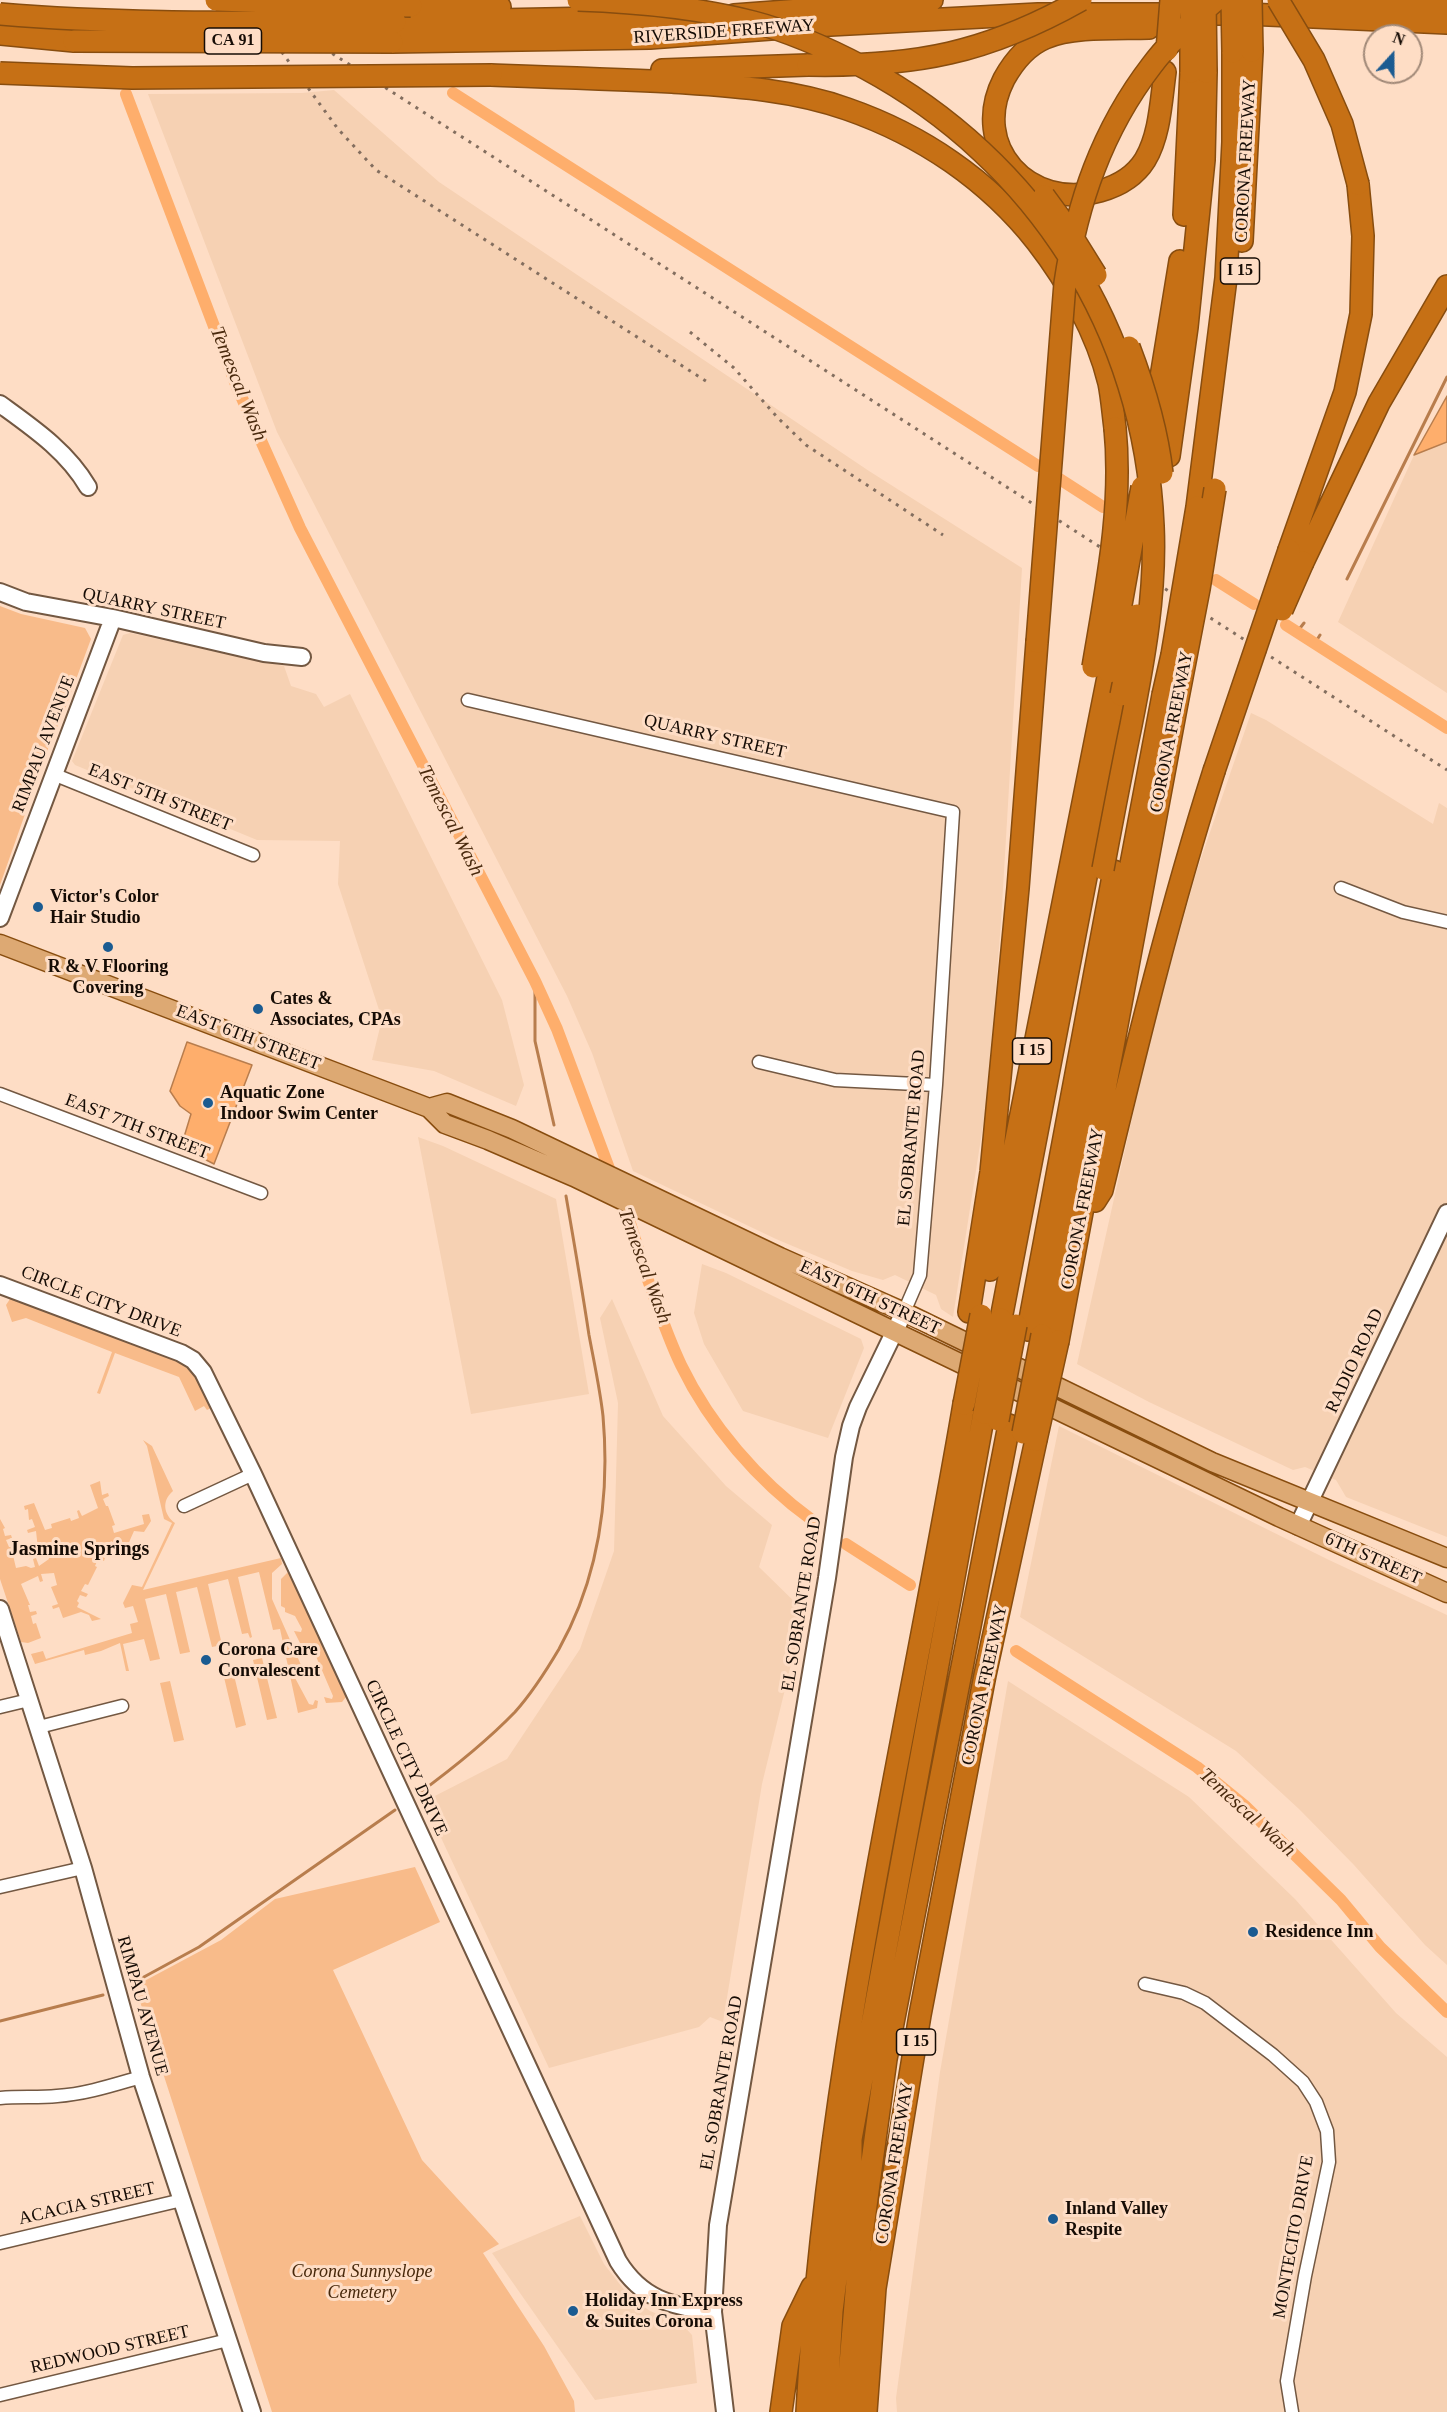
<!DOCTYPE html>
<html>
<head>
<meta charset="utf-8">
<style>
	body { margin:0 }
	#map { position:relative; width:1447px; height:2412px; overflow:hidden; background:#feddc5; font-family:Georgia,serif }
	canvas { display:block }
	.north { position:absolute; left:1363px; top:24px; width:60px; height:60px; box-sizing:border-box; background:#feddc5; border:2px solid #a18978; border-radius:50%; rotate:21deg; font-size:16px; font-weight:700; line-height:24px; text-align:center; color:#160c05 }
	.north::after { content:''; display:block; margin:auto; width:21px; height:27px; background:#1b5b91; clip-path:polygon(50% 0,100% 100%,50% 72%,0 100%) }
</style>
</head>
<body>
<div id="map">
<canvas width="1447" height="2412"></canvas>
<div class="north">N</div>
</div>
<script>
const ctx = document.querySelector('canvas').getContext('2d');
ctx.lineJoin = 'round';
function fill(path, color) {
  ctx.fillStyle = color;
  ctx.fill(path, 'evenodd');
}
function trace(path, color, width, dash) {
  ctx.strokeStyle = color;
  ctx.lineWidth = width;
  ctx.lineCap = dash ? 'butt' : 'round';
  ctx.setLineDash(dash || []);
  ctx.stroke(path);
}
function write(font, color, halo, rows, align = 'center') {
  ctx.font = font + ' Georgia,serif';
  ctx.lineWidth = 6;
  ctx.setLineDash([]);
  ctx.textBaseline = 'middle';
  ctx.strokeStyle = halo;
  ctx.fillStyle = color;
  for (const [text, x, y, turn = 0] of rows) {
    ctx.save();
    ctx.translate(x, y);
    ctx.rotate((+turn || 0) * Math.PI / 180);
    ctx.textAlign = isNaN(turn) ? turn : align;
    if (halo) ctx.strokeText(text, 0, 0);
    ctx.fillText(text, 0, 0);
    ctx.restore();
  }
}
const built = new Path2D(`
	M 334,90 L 439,182 L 869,471 L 1022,568 L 1001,922 L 987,1100 L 953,1317 L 941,1309 L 936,1295 L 895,1275 L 883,1280 L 852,1271 L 776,1239 L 633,1171 L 592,1053 L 567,996 L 277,432 L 148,94 L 302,93 Z
	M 1447,442 L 1447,693 L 1338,622 L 1414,455 Z
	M 130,633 L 284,666 L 291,686 L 316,694 L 324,707 L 350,694 L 502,1000 L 524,1085 L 516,1106 L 434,1071 L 372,1060 L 382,1019 L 338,884 L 340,841 L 257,840 L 75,765 L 72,761 L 123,635 Z
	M 1251,713 L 1266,720 L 1433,824 L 1439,803 L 1447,808 L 1447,1537 L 1346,1497 L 1336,1480 L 1305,1467 L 1293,1470 L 1149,1402 L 1077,1364 L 1150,1038 L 1196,873 Z
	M 418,1137 L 443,1146 L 556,1199 L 589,1394 L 471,1414 Z
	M 702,1264 L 726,1273 L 861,1339 L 864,1348 L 828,1438 L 743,1411 L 704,1344 L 694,1313 Z
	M 612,1299 L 663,1416 L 726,1486 L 772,1525 L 759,1567 L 804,1611 L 762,1784 L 723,2022 L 710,2017 L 699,2027 L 549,2068 L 428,1810 L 431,1798 L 507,1759 L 580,1649 L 614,1551 L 618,1403 L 600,1318 Z
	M 1059,1426 L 1329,1560 L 1447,1615 L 1447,1965 L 1425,1945 L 1354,1865 L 1299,1809 L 1236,1751 L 1020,1617 Z
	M 1008,1681 L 1189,1797 L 1295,1899 L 1396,2013 L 1447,2057 L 1447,2412 L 897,2412 L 896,2398 L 940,2072 Z
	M 580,2216 L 604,2264 L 629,2296 L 650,2311 L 682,2324 L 692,2335 L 697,2383 L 595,2400 L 492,2253 Z`);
const green = new Path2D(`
	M 0,606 L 21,614 L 85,628 L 91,639 L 65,709 L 49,746 L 0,885 Z
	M 13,1298 L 178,1361 C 196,1372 202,1389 211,1408 L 207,1410 L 204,1406 L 195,1411 L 179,1377 L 115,1353 L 100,1394 L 97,1393 L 112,1352 L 26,1318 L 12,1322 L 6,1305 L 10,1299 Z
	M 143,1440 L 152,1446 L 173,1491 C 161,1501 164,1515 175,1523 L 143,1590 L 281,1558 L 282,1564 L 272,1573 L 272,1599 L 301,1665 L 294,1676 L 309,1704 L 313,1705 L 315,1700 L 318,1701 L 317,1708 L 298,1713 L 280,1629 L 273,1630 L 259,1572 L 238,1577 L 252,1637 L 250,1638 L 248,1633 L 242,1634 L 228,1579 L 208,1584 L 222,1645 L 212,1647 L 197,1587 L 176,1592 L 190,1652 L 180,1654 L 166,1594 L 145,1599 L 160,1659 L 150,1661 L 144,1639 L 123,1644 L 129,1671 L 126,1671 L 120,1643 L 101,1651 L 85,1655 L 84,1650 L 35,1664 L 31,1654 L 43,1651 L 46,1659 L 132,1633 L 130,1624 L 138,1622 L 133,1606 L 125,1608 L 123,1603 L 132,1585 L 142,1587 L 172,1523 L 164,1519 L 147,1446 Z
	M 100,1481 L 102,1495 L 108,1493 L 109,1496 L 103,1499 L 106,1506 L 108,1506 L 115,1525 L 112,1526 L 114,1533 L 144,1524 L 142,1515 L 149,1514 L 151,1521 L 144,1532 L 134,1531 L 126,1549 L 111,1541 L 106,1550 L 103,1548 L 99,1555 L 105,1558 L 104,1561 L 98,1559 L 95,1566 L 97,1567 L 88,1585 L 85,1584 L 81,1591 L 88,1594 L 86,1597 L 80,1595 L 77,1601 L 79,1603 L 77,1607 L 101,1619 L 92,1621 L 89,1615 L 81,1612 L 63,1618 L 59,1607 L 53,1609 L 52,1606 L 58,1604 L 51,1587 L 57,1585 L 54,1573 L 41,1574 L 43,1581 L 40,1582 L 38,1576 L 21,1584 L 30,1605 L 28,1605 L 30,1612 L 36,1611 L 37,1614 L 31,1616 L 33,1624 L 36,1623 L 41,1638 L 28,1643 L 21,1642 L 0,1579 L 0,1519 L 5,1528 L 3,1529 L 5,1536 L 11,1535 L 12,1538 L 6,1540 L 9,1547 L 11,1547 L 16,1568 L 26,1566 L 31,1568 L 35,1567 L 33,1559 L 36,1558 L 39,1566 L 49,1559 L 45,1547 L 38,1549 L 36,1531 L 28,1533 L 27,1530 L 35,1527 L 32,1519 L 29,1520 L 28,1509 L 25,1510 L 24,1506 L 34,1503 L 45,1530 L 52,1528 L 51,1524 L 70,1518 L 71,1521 L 79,1518 L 77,1511 L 79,1510 L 82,1516 L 98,1508 L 90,1485 Z
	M 288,1572 L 346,1697 L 342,1702 L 326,1703 L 324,1697 L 332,1699 L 333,1696 L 312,1647 L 300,1643 L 294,1631 L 301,1632 L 302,1629 L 295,1616 L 285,1612 L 285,1608 L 281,1606 L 281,1579 Z
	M 262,1658 L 277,1718 L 267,1720 L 253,1660 Z
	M 233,1671 L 246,1725 L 236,1728 L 223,1673 Z
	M 170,1681 L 184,1740 L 174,1742 L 160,1683 Z
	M 415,1867 L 440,1922 L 333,1970 L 422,2160 L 499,2244 L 483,2253 L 544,2346 L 574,2401 L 575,2412 L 272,2412 L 135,1986 L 221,1940 L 275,1899 Z`);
const water = new Path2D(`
	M 1447,396 L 1447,442 L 1414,455 Z
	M 187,1042 L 252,1065 L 214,1164 L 181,1147 L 191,1114 L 180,1106 L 170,1091 Z`);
const stream = new Path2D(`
	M 1347,579 L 1447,377
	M 1297,632 L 1304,623
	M 1315,643 L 1320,635
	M 535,981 L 535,1041 L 554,1125
	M 418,1794 C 452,1769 485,1743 515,1712 C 532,1693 546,1671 559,1649 C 599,1577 610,1497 603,1416 C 600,1389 594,1362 589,1335 C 582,1289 574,1242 566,1196
	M 131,1984 L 199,1947 L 395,1810
	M 0,2021 L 103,1995`);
const canal = new Path2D(`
	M 453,93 L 1038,466
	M 126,94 L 237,387 L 300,528 L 535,981 L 557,1029 L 613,1179
	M 1058,478 L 1103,507
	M 1216,580 L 1254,604
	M 1286,625 L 1447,728
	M 621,1198 C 632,1224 638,1253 648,1280 C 658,1308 668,1338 681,1365 C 710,1425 758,1481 812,1520
	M 846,1544 L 910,1585
	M 1016,1651 L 1197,1767 L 1246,1807 L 1341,1900 L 1380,1947 L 1447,2012`);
const street = new Path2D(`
	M 468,700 L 953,812 L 936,1085 L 920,1275 L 904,1312
	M 53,774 L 253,855
	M 1341,888 L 1403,912 L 1447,922
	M 759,1062 L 835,1080 L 936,1085
	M 0,1094 L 261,1193
	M 184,1506 L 253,1474
	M 0,1707 L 29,1700
	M 39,1727 L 122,1706
	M 0,1887 L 83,1868
	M 1145,1984 L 1184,1993 L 1205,2003 L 1273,2055 L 1303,2082 L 1316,2102 L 1327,2131 L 1329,2162 L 1305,2276 L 1287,2381 L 1292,2412
	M 0,2098 C 19,2096 38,2098 57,2096 C 86,2094 113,2085 141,2077
	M 0,2243 L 182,2200
	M 0,2395 L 228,2340`);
const secondary = new Path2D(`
	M 0,404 C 33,428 67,451 88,487
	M 0,592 L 26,602 L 113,618 L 264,653 L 302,657
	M 0,918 L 113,618
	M 0,1285 L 181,1353 L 193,1360 L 203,1372 L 253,1474 L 618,2261 C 642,2300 670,2305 713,2312
	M 1298,1526 L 1447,1213
	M 0,1609 L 83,1868 L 141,2077 L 252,2412
	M 725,2412 L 713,2312 L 718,2225 L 827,1578 L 844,1457 L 851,1426 L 858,1407 L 904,1312`);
const primary = new Path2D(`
	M 0,944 L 429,1108 L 445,1124 L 488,1140 L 574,1177 L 1279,1517 L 1447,1593
	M 429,1108 L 447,1103 L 512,1129 L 780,1257 L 904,1312 L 1212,1462 L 1447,1558`);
const highway = new Path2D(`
	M 1292,0 L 1447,8
	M 411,6 L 500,7
	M 734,15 L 932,0
	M 395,22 L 697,16
	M 1149,28 C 1119,29 1073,26 1045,38 C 1026,46 1014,61 1004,79 C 969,147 1029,211 1100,191 C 1118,186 1135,176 1145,160 C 1160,135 1161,101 1165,72
	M 0,34 L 74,41
	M 392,42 L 650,38 L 811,26 L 1038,14 L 1247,14 L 1447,23
	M 662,70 L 808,65
	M 491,75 C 551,77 612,79 672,82 C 730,86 791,89 847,109 C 922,135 988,180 1037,242 C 1068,282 1097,333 1109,383 C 1112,398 1113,413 1115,428
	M 1184,215 L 1191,72
	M 1242,241 L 1252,51
	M 1153,426 L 1180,261
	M 1169,456 L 1187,327 L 1204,160 L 1206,72
	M 1197,507 L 1226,278 L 1233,142 L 1233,52
	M 1289,550 L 1345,392 L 1361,314 L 1363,236 L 1358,184
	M 1303,562 L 1379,403 L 1447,286
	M 1095,1201 L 1102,1190 C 1136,1049 1170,909 1214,771
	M 990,1270 L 1109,672
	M 969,1312 L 991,1172 L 1018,888 L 1037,642
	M 1001,1319 L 1121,695
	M 1028,1330 L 1114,871
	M 1042,1335 L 1163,695
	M 1058,1341 L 1177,703
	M 781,2412 L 793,2326 L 812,2287
	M 807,2412 C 825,2071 907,1739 964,1404
	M 826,2412 L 832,2311 L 851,2161 L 851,2139 L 984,1413
	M 846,2412 L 859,2257 L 886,2059 L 1009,1425
	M 866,2412 L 875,2288 L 920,2015 L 985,1675 L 1036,1440`);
const rail = new Path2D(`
	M 232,0 L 273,40 L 338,129 L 376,170 L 709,383
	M 249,0 L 1447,770
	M 690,332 L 734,368 L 778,418 L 806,445 L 943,535`);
const highwayBridge = new Path2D(`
	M 216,0 L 411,6
	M 578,0 C 637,2 695,7 753,22 C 792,32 829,49 865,68 C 1036,160 1145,331 1153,526 C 1156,593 1144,659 1131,725 C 1121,773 1112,821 1103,869
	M 1191,0 L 1191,72
	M 1232,0 L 1233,52
	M 1251,0 L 1252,51
	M 1278,0 L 1314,60 L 1342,124 L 1358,184
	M 1205,1 L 1206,72
	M 0,14 C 131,25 263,22 395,22
	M 74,41 L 392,42
	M 1167,50 L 1171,0
	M 808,65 C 915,67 987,53 1081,0
	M 0,73 L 132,78 L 491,75
	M 1044,196 L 1063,222 L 1096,275
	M 1129,347 C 1145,389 1157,429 1162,473
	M 1282,610 L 1303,562
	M 1037,642 L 1065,283 C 1077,203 1102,130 1152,65 C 1170,41 1193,20 1216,0
	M 1093,667 C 1106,589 1123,508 1115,428
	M 1109,672 L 1142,487
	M 1121,695 L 1137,615
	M 1163,695 L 1172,655 L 1197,507
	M 1177,703 L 1199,589 L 1215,489
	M 1214,771 L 1289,550
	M 964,1404 L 981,1315
	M 984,1413 L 1001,1319
	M 998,1420 L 1016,1325
	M 1023,1433 L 1042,1335
	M 1036,1440 L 1058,1341`);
const markers = [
	[38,907,6,"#1b5b91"],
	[108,947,6,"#1b5b91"],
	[258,1009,6,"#1b5b91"],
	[208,1103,6,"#1b5b91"],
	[206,1660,6,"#1b5b91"],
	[1253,1932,6,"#1b5b91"],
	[1053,2219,6,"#1b5b91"],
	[573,2311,6,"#1b5b91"]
];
const shields = [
	[233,41,57],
	[1240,271,39],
	[1032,1051,39],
	[916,2042,39]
];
const shieldNames = [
	["CA 91",233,41],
	["I 15",1240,271],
	["I 15",1032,1051],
	["I 15",916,2042]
];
const streetNames = [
	["RIVERSIDE FREEWAY",724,32,-4],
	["CORONA FREEWAY",1246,161,-87],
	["QUARRY STREET",154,609,12],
	["CORONA FREEWAY",1172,732,-79],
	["QUARRY STREET",715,737,13],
	["RIMPAU AVENUE",44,744,-69],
	["EAST 5TH STREET",160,798,22],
	["EAST 6TH STREET",248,1038,21],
	["EAST 7TH STREET",137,1127,21],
	["EL SOBRANTE ROAD",912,1138,-85],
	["CORONA FREEWAY",1083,1209,-79],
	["EAST 6TH STREET",870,1298,25],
	["CIRCLE CITY DRIVE",101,1302,21],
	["RADIO ROAD",1355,1361,-65],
	["6TH STREET",1373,1559,24],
	["EL SOBRANTE ROAD",802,1604,-81],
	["CORONA FREEWAY",985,1685,-78],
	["CIRCLE CITY DRIVE",406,1758,65],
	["RIMPAU AVENUE",142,2006,74],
	["EL SOBRANTE ROAD",722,2083,-80],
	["CORONA FREEWAY",895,2163,-81],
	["ACACIA STREET",87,2204,-13],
	["MONTECITO DRIVE",1294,2237,-80],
	["REDWOOD STREET",110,2350,-13]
];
const poiNames = [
	["Victor's Color",50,897],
	["Hair Studio",50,918],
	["R & V Flooring",108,967,"center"],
	["Covering",108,988,"center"],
	["Cates &",270,999],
	["Associates, CPAs",270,1020],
	["Aquatic Zone",220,1093],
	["Indoor Swim Center",220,1114],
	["Corona Care",218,1650],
	["Convalescent",218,1671],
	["Residence Inn",1265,1932],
	["Inland Valley",1065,2209],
	["Respite",1065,2230],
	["Holiday Inn Express",585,2301],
	["& Suites Corona",585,2322]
];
const parkNames = [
	["Corona Sunnyslope",362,2272],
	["Cemetery",362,2293]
];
const waterNames = [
	["Temescal Wash",238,384,68],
	["Temescal Wash",450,821,63],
	["Temescal Wash",644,1266,70],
	["Temescal Wash",1247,1813,42]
];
const neighbourhoodNames = [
	["Jasmine Springs",79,1550]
];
fill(built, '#f6d1b3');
fill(green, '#f8bb8a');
fill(water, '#feae6c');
trace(water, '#b87d4d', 1.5);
trace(stream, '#b87d4d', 3);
trace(canal, '#feae6c', 12);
trace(street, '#735842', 15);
trace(secondary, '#735842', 20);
trace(primary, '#884d0f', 21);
trace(highway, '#884d0f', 24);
trace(street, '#fff', 12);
trace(secondary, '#fff', 16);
trace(primary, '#dda973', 18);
trace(highway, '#c67015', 21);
trace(rail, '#836e5f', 3, [3, 6]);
trace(highwayBridge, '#884d0f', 24, []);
trace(highwayBridge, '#c67015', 21);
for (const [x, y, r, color] of markers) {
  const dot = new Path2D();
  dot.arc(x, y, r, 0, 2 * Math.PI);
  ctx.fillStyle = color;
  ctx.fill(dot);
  trace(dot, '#feddc5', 2);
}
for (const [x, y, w] of shields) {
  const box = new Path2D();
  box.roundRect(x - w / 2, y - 13, w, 26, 4.5);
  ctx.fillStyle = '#feddc5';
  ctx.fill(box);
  trace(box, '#160c05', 1.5);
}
write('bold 16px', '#160c05', null, shieldNames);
write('18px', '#160c05', '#feddc5', streetNames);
write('bold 18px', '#160c05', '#feddc5', poiNames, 'left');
write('italic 18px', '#47280b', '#feddc5', parkNames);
write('italic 20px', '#49290d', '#feddc5', waterNames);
write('bold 20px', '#160c05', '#feddc5', neighbourhoodNames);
</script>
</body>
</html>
